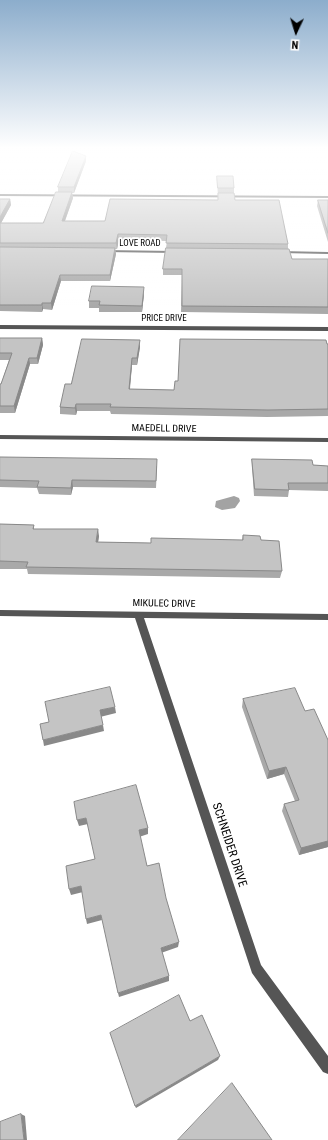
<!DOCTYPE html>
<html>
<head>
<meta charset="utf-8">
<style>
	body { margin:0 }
	#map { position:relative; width:328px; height:1140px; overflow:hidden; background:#fff; font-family:"Roboto Condensed",sans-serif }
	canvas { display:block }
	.north { position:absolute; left:276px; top:12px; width:40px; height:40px; -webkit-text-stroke:3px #fff; paint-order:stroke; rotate:184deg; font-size:11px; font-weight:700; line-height:16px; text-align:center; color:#000 }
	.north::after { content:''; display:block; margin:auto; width:14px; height:18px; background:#000; clip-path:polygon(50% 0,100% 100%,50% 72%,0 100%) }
</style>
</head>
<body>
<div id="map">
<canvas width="328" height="1140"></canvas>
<div class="north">N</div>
</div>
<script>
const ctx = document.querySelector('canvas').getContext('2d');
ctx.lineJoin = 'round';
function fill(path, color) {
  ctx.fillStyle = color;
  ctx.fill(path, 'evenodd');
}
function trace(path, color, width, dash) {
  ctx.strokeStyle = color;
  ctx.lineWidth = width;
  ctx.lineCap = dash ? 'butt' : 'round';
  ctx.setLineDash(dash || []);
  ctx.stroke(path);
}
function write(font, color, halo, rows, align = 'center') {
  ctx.font = font + ' "Roboto Condensed",sans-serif';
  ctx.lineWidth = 3.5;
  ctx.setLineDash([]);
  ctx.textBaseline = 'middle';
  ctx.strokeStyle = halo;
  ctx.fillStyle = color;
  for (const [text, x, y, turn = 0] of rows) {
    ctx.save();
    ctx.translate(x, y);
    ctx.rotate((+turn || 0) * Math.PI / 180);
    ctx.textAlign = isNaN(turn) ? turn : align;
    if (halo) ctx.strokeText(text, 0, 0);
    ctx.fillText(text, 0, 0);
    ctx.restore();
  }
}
const water = new Path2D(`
	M 234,496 L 239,498 L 240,501 L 235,508 L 222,510 L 215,507 L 216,501 Z`);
const minor = new Path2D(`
	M 0,194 L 328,196 L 328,198 L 0,196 Z
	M 103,250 L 175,251 L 177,252 L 175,253 L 105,252 L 103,252 Z
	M 279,251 L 328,252 L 328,254 L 281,253 L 279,252 Z
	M 0,325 L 328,327 L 328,331 L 0,329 Z
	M 0,435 L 328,438 L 328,442 L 0,439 Z
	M 0,610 L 328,614 L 328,620 L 144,618 L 261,965 L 328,1056 L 328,1074 L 323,1072 L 252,973 L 135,618 L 0,616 Z`);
const wall = new Path2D(`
	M 86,161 L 74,193 L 72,193 L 73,198 L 65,221 L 105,221 L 218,200 L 217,176 L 234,188 L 234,193 L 235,200 L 288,244 L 288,249 L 292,259 L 328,259 L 328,314 L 181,312 L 182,275 L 163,275 L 163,269 L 167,241 L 119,240 L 117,249 L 115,249 L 116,254 L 110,281 L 61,281 L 52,310 L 43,309 L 42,312 L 0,311 L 0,199 L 10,199 L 11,205 L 1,223 L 43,223 L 58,192 L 58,187 Z
	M 318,200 L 328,200 L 328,242 L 317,206 Z
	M 144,294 L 142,312 L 99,312 L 99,308 L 89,308 L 89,301 Z
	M 0,338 L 42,338 L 43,345 L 38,364 L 30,364 L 15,413 L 0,413 L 0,384 L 1,384 L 9,360 L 0,360 Z
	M 327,344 L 328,344 L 328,416 L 267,417 L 111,414 L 110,411 L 77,411 L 76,415 L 60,414 L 60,407 L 71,384 L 140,347 L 137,365 L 132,365 L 130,389 L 174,390 L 178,381 Z
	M 0,457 L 157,466 L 156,488 L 73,487 L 71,495 L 39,494 L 37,488 L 0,487 Z
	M 252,459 L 313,465 L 328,466 L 328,491 L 289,490 L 288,497 L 254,496 L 252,466 Z
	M 0,524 L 34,525 L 34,529 L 99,536 L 98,542 L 151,543 L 242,540 L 243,535 L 261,540 L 282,571 L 280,578 L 28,574 L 27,569 L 0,569 Z
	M 243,699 L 305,711 L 328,740 L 328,847 L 299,855 L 282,811 L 284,804 L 295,801 L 284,774 L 267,779 L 242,707 Z`);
const shadedWall = new Path2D(`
	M 86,156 L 86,161 L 74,193 L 74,187 Z
	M 72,192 L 73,198 L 63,226 L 62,221 Z
	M 10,199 L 11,205 L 0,225 L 0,217 Z
	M 118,234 L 119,240 L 117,249 L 116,243 Z
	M 115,248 L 116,254 L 110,281 L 110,275 Z
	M 60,275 L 61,281 L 52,310 L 51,303 Z
	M 144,287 L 144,294 L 142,312 L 142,306 Z
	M 42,303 L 43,309 L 42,312 Z
	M 42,338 L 43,345 L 38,364 L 37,358 Z
	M 140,340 L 140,347 L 137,365 L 137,358 Z
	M 29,358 L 30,364 L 15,413 L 14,406 Z
	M 132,358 L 132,365 L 129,396 L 129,389 Z
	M 76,404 L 77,411 L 76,415 L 75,408 Z
	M 72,480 L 73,487 L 71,495 L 71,488 Z
	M 98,529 L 99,536 L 97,549 L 96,542 Z
	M 115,707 L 116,713 L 100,717 L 100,710 Z
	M 103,725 L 104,731 L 44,746 L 43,740 Z
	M 286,767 L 284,774 L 267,779 L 269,771 Z
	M 86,818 L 88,824 L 79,826 L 77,820 Z
	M 148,828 L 148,834 L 139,837 L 139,830 Z
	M 328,841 L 328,847 L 299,855 L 301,848 Z
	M 81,886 L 83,892 L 71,895 L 69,889 Z
	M 101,915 L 102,920 L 87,924 L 86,919 Z
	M 179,942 L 178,947 L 161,953 L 161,948 Z
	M 169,976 L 169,981 L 119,997 L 118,993 Z
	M 220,1056 L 218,1060 L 136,1108 L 135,1106 Z
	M 21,1114 L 25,1116 L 27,1140 L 24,1140 Z`);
const building = new Path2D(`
	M 73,151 L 86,156 L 74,187 L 58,187 Z
	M 217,176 L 233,176 L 234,188 L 218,188 Z
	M 56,192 L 72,192 L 62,221 L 105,221 L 110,199 L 218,200 L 218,193 L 234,193 L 235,200 L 279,200 L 288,244 L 166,243 L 167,235 L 118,234 L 116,243 L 0,243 L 0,223 L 43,223 Z
	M 0,199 L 10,199 L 0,217 Z
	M 318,200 L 328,200 L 328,233 Z
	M 0,247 L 115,248 L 110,275 L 60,275 L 51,303 L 42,303 L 42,305 L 0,305 Z
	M 166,248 L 289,249 L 292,259 L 328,259 L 328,307 L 182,306 L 182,269 L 163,269 Z
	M 92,286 L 144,287 L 142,306 L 99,305 L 100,301 L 89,301 Z
	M 0,338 L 42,338 L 37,358 L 29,358 L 14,406 L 0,406 L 0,384 L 1,384 L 12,353 L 0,353 Z
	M 82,339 L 140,340 L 137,358 L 132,358 L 129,389 L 174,390 L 175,381 L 178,381 L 180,339 L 326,340 L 327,344 L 328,344 L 328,409 L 268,410 L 110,407 L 111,404 L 76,404 L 75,408 L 60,407 L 65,384 L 71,384 Z
	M 0,457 L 157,459 L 156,481 L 72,480 L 71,488 L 37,487 L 39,481 L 0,480 Z
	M 252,459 L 312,460 L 313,465 L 328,466 L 328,483 L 288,483 L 289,490 L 255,489 Z
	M 0,524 L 34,525 L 33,529 L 98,529 L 96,542 L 151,543 L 151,538 L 243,540 L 243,535 L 260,536 L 261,540 L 279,541 L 282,571 L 26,567 L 28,562 L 0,561 Z
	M 110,687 L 115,707 L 100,710 L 103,725 L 43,740 L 40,724 L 49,722 L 45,702 Z
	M 295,688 L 305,711 L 314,709 L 328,740 L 328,841 L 301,848 L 284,804 L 299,800 L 286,767 L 269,771 L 243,699 Z
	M 136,785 L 148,828 L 139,830 L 147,866 L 159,863 L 166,898 L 179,942 L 161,948 L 169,976 L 118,993 L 101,915 L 86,919 L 81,886 L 69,889 L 66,866 L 95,859 L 86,818 L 77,820 L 74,802 Z
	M 179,995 L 190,1021 L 202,1015 L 220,1056 L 135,1106 L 110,1033 Z
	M 232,1083 L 272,1140 L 178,1140 Z
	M 21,1114 L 24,1140 L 0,1140 L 0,1122 Z`);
const farStreetnames = [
	["LOVE ROAD",140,244],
	["PRICE DRIVE",164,319]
];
const streetNames = [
	["MAEDELL DRIVE",164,429,1],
	["MIKULEC DRIVE",164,604,1]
];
const nearStreetnames = [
	["SCHNEIDER DRIVE",229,845,72]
];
fill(water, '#a3a3a3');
fill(minor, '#555');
fill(wall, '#a9a9a9');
fill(shadedWall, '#898989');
fill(building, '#c4c4c4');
trace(building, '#898989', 1);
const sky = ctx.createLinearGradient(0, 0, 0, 308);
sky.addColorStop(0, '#8cadcc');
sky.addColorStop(0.48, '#fff');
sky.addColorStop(1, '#ffffff00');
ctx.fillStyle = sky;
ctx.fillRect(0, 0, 328, 308);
write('9px', '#000', '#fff', farStreetnames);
write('10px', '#000', '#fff', streetNames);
write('12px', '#000', '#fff', nearStreetnames);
</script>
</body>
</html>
